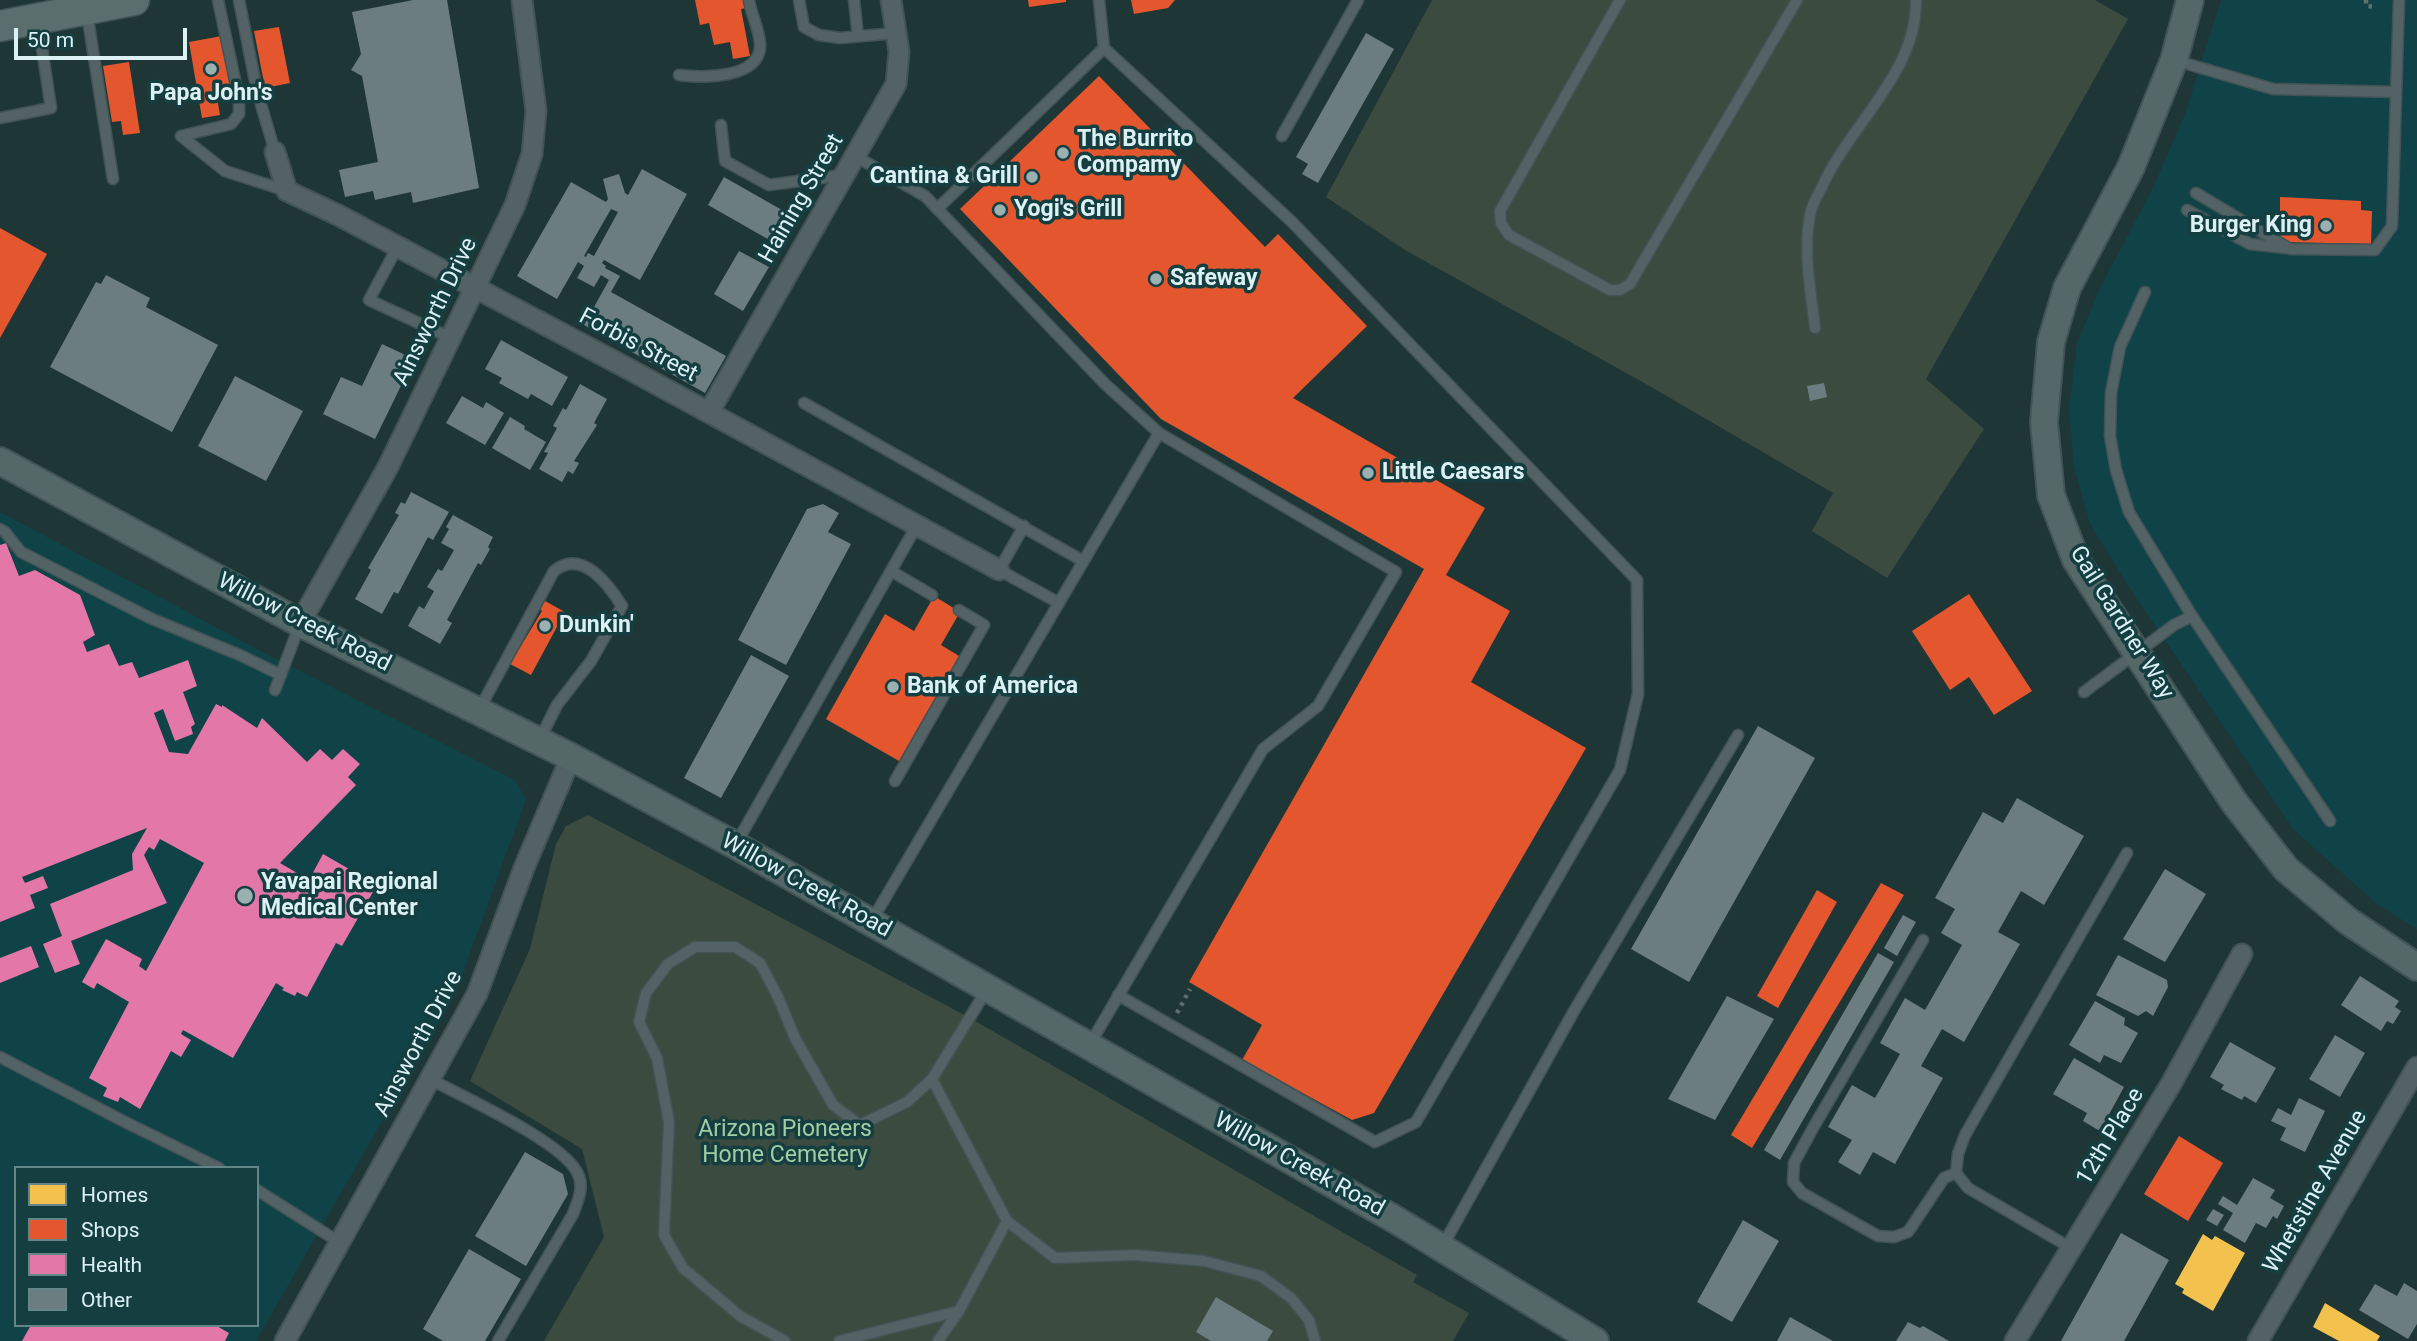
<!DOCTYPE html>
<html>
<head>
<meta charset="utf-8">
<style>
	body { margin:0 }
	#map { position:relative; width:2417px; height:1341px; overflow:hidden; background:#1f3637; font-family:Roboto,sans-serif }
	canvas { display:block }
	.legend { position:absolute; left:14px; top:1166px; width:245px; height:161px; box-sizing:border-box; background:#153e41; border:2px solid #658688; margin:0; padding:9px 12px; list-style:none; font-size:21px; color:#dcf1f3 }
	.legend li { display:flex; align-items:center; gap:14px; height:35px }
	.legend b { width:35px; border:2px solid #658688 }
	.scale { position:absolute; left:14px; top:28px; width:173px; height:32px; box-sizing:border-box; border:4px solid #dcf1f3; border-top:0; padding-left:9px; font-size:21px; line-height:24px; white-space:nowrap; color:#dcf1f3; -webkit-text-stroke:5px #153e41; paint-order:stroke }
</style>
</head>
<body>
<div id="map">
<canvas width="2417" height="1341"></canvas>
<ul class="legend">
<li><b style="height:19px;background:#f2c14e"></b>Homes</li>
<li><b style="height:19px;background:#e4572e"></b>Shops</li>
<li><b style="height:19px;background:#e377a8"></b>Health</li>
<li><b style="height:19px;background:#6c7d81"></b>Other</li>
</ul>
<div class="scale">50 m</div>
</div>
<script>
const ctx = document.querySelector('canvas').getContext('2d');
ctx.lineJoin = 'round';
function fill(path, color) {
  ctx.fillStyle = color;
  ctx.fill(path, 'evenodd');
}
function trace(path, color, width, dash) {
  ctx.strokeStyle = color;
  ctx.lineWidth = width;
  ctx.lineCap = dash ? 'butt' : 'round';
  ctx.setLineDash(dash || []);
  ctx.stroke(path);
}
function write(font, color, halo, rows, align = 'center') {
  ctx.font = font + ' Roboto,sans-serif';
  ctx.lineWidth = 7;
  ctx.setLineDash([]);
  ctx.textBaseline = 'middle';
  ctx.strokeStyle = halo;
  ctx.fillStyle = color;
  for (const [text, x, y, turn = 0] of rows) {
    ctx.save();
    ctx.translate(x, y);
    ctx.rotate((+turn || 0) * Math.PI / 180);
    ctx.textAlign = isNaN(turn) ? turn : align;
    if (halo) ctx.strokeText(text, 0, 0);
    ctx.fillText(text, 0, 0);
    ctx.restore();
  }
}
const built = new Path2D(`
	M 2221,0 L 2417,0 L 2417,929 L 2377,904 L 2294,830 L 2133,593 L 2090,524 L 2074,467 L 2069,409 L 2077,344 L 2099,290 L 2153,188 L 2185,114 Z
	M 0,512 L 270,656 L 515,780 L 526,799 L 455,994 L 256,1341 L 0,1341 ZM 16,1168 L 257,1168 L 257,1325 L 16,1325 Z`);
const green = new Path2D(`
	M 1432,0 L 2095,0 L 2128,19 L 1926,379 L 1984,429 L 1887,578 L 1812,531 L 1833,493 L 1646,384 L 1405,250 L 1326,197 Z
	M 588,815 L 970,1018 L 1417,1275 L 1413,1282 L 1469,1313 L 1453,1341 L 544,1341 L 604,1237 L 582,1149 L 470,1081 L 530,949 L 556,844 L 566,826 Z`);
const homes = new Path2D(`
	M 2203,1234 L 2212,1240 L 2215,1236 L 2245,1253 L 2213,1311 L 2182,1293 L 2184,1289 L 2175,1284 Z
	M 2325,1303 L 2380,1336 L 2377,1341 L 2339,1341 L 2313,1327 Z`);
const shops = new Path2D(`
	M 695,0 L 744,0 L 746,8 L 741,9 L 750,56 L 733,59 L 730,42 L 714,45 L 709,23 L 700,25 Z
	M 1028,0 L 1066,0 L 1066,2 L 1029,7 Z
	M 1131,0 L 1175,0 L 1168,8 L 1134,14 Z
	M 279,27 L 290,83 L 265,88 L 254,31 Z
	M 222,36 L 232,96 L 217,98 L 220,115 L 202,118 L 189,42 Z
	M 129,62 L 140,133 L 123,135 L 121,121 L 112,122 L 103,66 Z
	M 1099,76 L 1265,247 L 1278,234 L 1367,326 L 1293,398 L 1485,508 L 1446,575 L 1510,611 L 1471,682 L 1586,748 L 1374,1113 L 1352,1120 L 1242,1060 L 1262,1025 L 1189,982 L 1424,569 L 1161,419 L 960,209 Z
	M 2280,197 L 2361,201 L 2361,210 L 2372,211 L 2371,244 L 2280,242 Z
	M 0,228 L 47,254 L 0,338 Z
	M 1969,594 L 2032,691 L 1994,715 L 1969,677 L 1950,690 L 1912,631 Z
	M 934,596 L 960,612 L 941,645 L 959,656 L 899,761 L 826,719 L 885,614 L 914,631 Z
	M 545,601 L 565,612 L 531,675 L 510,664 L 542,611 L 540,609 Z
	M 1881,883 L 1904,895 L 1752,1148 L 1731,1135 Z
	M 1817,890 L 1837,902 L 1778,1008 L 1757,996 Z
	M 2179,1136 L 2223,1163 L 2188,1221 L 2144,1194 Z`);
const health = new Path2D(`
	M 6,543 L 19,576 L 35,570 L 80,595 L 95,635 L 83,642 L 87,652 L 109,644 L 119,666 L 132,662 L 139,678 L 188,660 L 197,686 L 183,692 L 195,724 L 191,727 L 193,734 L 175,741 L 163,709 L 154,713 L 169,752 L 188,754 L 216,704 L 222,707 L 222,705 L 257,728 L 262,718 L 307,762 L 320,749 L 332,760 L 343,749 L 360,764 L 348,777 L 356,785 L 280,863 L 309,880 L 323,854 L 377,885 L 342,946 L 336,943 L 307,997 L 297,992 L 295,996 L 282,990 L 284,988 L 276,983 L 233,1058 L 183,1030 L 181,1034 L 191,1040 L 181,1057 L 171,1051 L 140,1109 L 120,1097 L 118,1102 L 103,1096 L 107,1088 L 89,1078 L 129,1002 L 97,983 L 94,989 L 82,982 L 106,939 L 142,959 L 139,966 L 146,971 L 204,863 L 160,839 L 154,850 L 149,847 L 144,855 L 167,903 L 71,941 L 80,964 L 55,973 L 43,944 L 62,936 L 50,904 L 133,870 L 132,854 L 147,828 L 22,877 L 25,883 L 43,876 L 48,888 L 30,895 L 35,908 L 0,922 L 0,545 Z
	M 31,946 L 39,967 L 0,983 L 0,958 Z
	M 31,1325 L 215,1325 L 229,1333 L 225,1341 L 22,1341 Z`);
const building = new Path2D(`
	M 413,0 L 447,0 L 479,188 L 413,203 L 411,192 L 375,200 L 373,191 L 345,197 L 339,170 L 378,162 L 362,76 L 351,70 L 361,54 L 352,12 Z
	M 1366,33 L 1394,49 L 1318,183 L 1302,174 L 1308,164 L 1296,157 Z
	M 642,169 L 687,194 L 640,280 L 604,260 L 602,263 L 606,266 L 605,268 L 620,276 L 611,292 L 726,356 L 705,393 L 584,325 L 609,280 L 601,275 L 594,287 L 577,278 L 584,266 L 578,262 L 557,299 L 517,276 L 571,182 L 606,202 L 608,199 L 603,179 L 619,174 L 625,193 L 628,195 ZM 611,209 L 618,212 L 594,256 L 588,253 L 586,257 L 584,256 Z
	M 724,177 L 789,214 L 773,242 L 708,205 Z
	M 739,251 L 769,267 L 743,311 L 714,294 Z
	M 106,275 L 150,298 L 146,307 L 218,345 L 172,432 L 50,367 L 96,282 L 101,284 Z
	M 501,340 L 568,377 L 552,406 L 531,394 L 528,399 L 499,383 L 502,378 L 485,369 Z
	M 382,344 L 414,359 L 375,439 L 323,414 L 341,377 L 362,386 Z
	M 235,376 L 303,411 L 266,481 L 198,446 Z
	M 1824,383 L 1827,397 L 1810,401 L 1807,386 Z
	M 580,384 L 607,399 L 594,423 L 597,425 L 574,461 L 579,463 L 573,474 L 568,471 L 562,482 L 539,469 L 548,453 L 544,452 L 557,428 L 553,426 L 563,408 L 566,410 Z
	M 462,396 L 483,408 L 486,402 L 504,413 L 485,445 L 446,423 Z
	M 510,417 L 525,426 L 524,429 L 546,442 L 530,470 L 492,448 Z
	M 411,492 L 449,512 L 433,540 L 428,537 L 398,594 L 394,592 L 382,614 L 355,599 L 371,570 L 368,568 L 399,515 L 395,513 L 401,502 L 405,504 Z
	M 823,504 L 839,513 L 828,532 L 851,544 L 786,665 L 738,640 L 807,509 Z
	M 453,515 L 493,537 L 488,547 L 490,549 L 481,565 L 478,563 L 447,620 L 452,623 L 440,644 L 408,626 L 419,606 L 424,609 L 434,591 L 427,587 L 438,569 L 442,571 L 454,550 L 441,543 L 449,529 L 446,527 Z
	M 751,655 L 789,676 L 721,798 L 684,778 Z
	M 1758,726 L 1815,758 L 1689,982 L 1631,949 Z
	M 2017,798 L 2084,836 L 2044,905 L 2021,891 L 1998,932 L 2020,944 L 1964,1042 L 1942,1029 L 1921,1066 L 1943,1078 L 1895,1164 L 1873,1152 L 1860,1175 L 1838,1162 L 1852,1140 L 1828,1127 L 1852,1085 L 1875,1098 L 1900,1054 L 1880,1043 L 1905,998 L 1925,1010 L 1962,945 L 1941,933 L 1955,909 L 1935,898 L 1983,812 L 2003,823 Z
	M 2165,869 L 2206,894 L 2165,962 L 2123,939 Z
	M 1903,915 L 1916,922 L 1897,956 L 1884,948 Z
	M 1878,953 L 1894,962 L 1780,1160 L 1764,1150 Z
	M 2118,955 L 2167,980 L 2168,987 L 2153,1016 L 2146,1011 L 2138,1016 L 2096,995 Z
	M 2360,976 L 2399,1001 L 2395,1007 L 2401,1011 L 2393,1024 L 2387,1021 L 2381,1031 L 2341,1005 Z
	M 1727,996 L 1774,1019 L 1715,1120 L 1668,1099 Z
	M 2095,1001 L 2125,1018 L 2124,1025 L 2138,1033 L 2121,1063 L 2104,1055 L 2100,1063 L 2069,1045 Z
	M 2335,1035 L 2365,1053 L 2340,1097 L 2309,1079 Z
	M 2230,1042 L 2276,1068 L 2256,1103 L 2244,1096 L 2242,1100 L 2221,1089 L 2224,1085 L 2210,1077 Z
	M 2074,1058 L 2124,1087 L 2100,1131 L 2083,1121 L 2087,1113 L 2053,1094 Z
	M 2299,1098 L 2325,1111 L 2305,1152 L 2280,1140 L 2286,1128 L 2271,1121 L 2278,1108 L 2291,1115 Z
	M 525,1152 L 563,1174 L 568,1194 L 526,1266 L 475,1236 Z
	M 2253,1178 L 2275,1190 L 2270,1198 L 2284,1206 L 2277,1219 L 2273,1216 L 2266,1228 L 2256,1223 L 2245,1243 L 2223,1230 L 2233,1213 L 2218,1204 L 2223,1196 L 2237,1205 Z
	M 2213,1209 L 2224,1215 L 2217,1226 L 2206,1220 Z
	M 1743,1220 L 1779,1241 L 1732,1322 L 1697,1302 Z
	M 2121,1233 L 2169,1260 L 2124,1341 L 2061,1341 Z
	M 469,1249 L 521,1279 L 485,1341 L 443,1341 L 423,1329 Z
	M 2404,1283 L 2417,1291 L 2417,1324 L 2408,1339 L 2359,1310 L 2375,1284 L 2397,1296 Z
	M 1216,1297 L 1273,1331 L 1267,1341 L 1211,1341 L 1196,1332 Z
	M 1790,1317 L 1833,1341 L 1777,1341 Z
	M 1908,1322 L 1920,1328 L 1923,1326 L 1949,1341 L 1896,1341 Z`);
const path = new Path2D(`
	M 2366,0 L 2366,6 L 2377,7
	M 1177,1013 L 1190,989`);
const lane = new Path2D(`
	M 239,0 L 257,91 L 275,152
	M 799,0 L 804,27 L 819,35 L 840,38 L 896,33
	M 854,0 L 858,36
	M 1099,0 L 1104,48
	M 1620,0 L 1500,211 L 1501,223 L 1509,235 L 1610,290 L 1620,290 L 1630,284 L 1797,0
	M 87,13 L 113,179
	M 2174,60 L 2273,89 L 2396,92
	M 679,75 C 703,78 763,79 760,43 C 759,29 751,14 749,0
	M 0,118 L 51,108 L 38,22
	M 721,125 L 725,161 L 769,185 L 844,175
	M 181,136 L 231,124 L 239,114 L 239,99 L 218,0
	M 181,136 L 225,171 L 287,191
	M 1282,136 L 1358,0
	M 855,156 L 925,196 L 1105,384 L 1159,433 L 1396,572 L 1318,706 L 1263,749 L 1090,1044
	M 2196,193 L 2290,249 L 2375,250 L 2392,226 L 2399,0
	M 937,209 L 1104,48 L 1292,222 L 1637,580 L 1638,694 L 1620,770 L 1416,1122 L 1375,1142 L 1118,995
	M 2187,210 L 2250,244 L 2286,248
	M 398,246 L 369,300 L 451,338
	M 2145,292 L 2120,347 L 2111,393 L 2110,436 L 2116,470 L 2129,512 L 2192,616 L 2330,821
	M 1815,328 C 1811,293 1802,246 1811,211 C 1813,203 1818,195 1822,187 C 1850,124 1917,73 1916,0
	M 804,403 L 1083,561
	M 1024,526 L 999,570 L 1059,603
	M 0,529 L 5,532 L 21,552 L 150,618 L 242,656 L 281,675
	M 891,571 L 932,595
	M 275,690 L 300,624
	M 2084,692 L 2174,625 L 2192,616
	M 479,710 L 554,571 C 582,548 609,585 622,606 L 591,661 L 557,705 L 539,741
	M 895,781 L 984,625 L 959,610
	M 736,844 L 917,525
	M 871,922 L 1159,433
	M 1923,940 L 1813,1128 L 1794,1163 L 1793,1182 L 1802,1193 L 1878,1236 L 1894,1237 L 1908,1232 L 1944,1178 L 1956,1173
	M 986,991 L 932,1079 L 1007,1221 L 1055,1258 L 1134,1255 L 1204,1261 L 1261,1276 L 1291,1298 L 1309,1320 L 1315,1341
	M 0,1057 L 127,1123 L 219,1168
	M 430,1079 C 463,1097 561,1141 577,1172 C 585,1186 578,1200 573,1214 L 498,1341
	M 257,1190 L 339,1242
	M 1442,1247 L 1574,1011 L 1738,735
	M 2071,1248 L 1968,1188 L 1956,1173 L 1958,1154 L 1965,1135 L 2127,853
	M 785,1341 L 740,1316 L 683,1268 L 664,1235 L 669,1122 L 657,1058 L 639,1022 L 646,993 L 668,964 L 695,947 L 735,947 L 760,963 L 778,997 L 795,1038 L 833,1105 L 860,1125 L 907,1102 L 932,1079
	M 839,1341 L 959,1311
	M 938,1341 L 959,1311 L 1007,1221`);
const street = new Path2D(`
	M 275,152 L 287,191 L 338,215 L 625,367 L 999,570
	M 709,412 L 896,84 L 899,52 L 891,0
	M 300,623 L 388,467 L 515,205 L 532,154 L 536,111 L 522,0
	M 285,1341 L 477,994 L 524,868 L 571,757
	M 2015,1341 L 2171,1084 L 2242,954
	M 2258,1341 L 2417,1067`);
const secondary = new Path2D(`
	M 2190,0 L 2174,60 L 2131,167 L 2067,288 L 2051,342 L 2044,422 L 2051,495 L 2076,560 L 2234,802 L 2286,869 L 2348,921 L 2417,967
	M 0,461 L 300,623 L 571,757 L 735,845 L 1396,1220 L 1595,1341`);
const primary = new Path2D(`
	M 0,26 L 134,0`);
const markers = [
	[211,69,7,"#9ab0b1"],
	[1063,153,7,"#9ab0b1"],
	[1032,177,7,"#9ab0b1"],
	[1000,210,7,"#9ab0b1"],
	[2326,226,7,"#9ab0b1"],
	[1156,279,7,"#9ab0b1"],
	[1368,473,7,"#9ab0b1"],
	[545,626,7,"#9ab0b1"],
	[893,687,7,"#9ab0b1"],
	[245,896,9,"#9ab0b1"]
];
const poiNames = [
	["Papa John's",211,94,"center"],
	["The Burrito",1077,140],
	["Compamy",1077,166],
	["Cantina & Grill",1018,177,"right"],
	["Yogi's Grill",1014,210],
	["Burger King",2312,226,"right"],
	["Safeway",1170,279],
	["Little Caesars",1382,473],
	["Dunkin'",559,626],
	["Bank of America",907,687],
	["Yavapai Regional",261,883],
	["Medical Center",261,909]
];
const streetNames = [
	["Haining Street",802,199,-60],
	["Ainsworth Drive",436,312,-64],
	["Forbis Street",638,346,28],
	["Willow Creek Road",304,623,27],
	["Gail Gardner Way",2121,623,58],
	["Willow Creek Road",806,886,29],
	["Ainsworth Drive",419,1044,-62],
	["12th Place",2111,1137,-59],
	["Willow Creek Road",1299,1165,29],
	["Whetstine Avenue",2316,1192,-60]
];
const parkNames = [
	["Arizona Pioneers",785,1130],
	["Home Cemetery",785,1156]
];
fill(built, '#0f4347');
fill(green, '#3c4b3f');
fill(homes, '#f2c14e');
fill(shops, '#e4572e');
fill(health, '#e377a8');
fill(building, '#6c7d81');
trace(lane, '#425355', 13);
trace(street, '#425355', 23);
trace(secondary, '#425355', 30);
trace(primary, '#425355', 33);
trace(path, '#606e6f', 4.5, [3.5, 5]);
trace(lane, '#536264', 10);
trace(street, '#536264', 19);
trace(secondary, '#556868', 26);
trace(primary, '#5a6f6d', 30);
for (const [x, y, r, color] of markers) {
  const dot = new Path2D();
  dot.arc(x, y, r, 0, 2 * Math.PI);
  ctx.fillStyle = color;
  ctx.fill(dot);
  trace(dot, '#153e41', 2.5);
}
write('bold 23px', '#dcf1f3', '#153e41', poiNames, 'left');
write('23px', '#dcf1f3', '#153e41', streetNames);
write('23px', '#a2cda3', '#153e41', parkNames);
</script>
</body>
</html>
